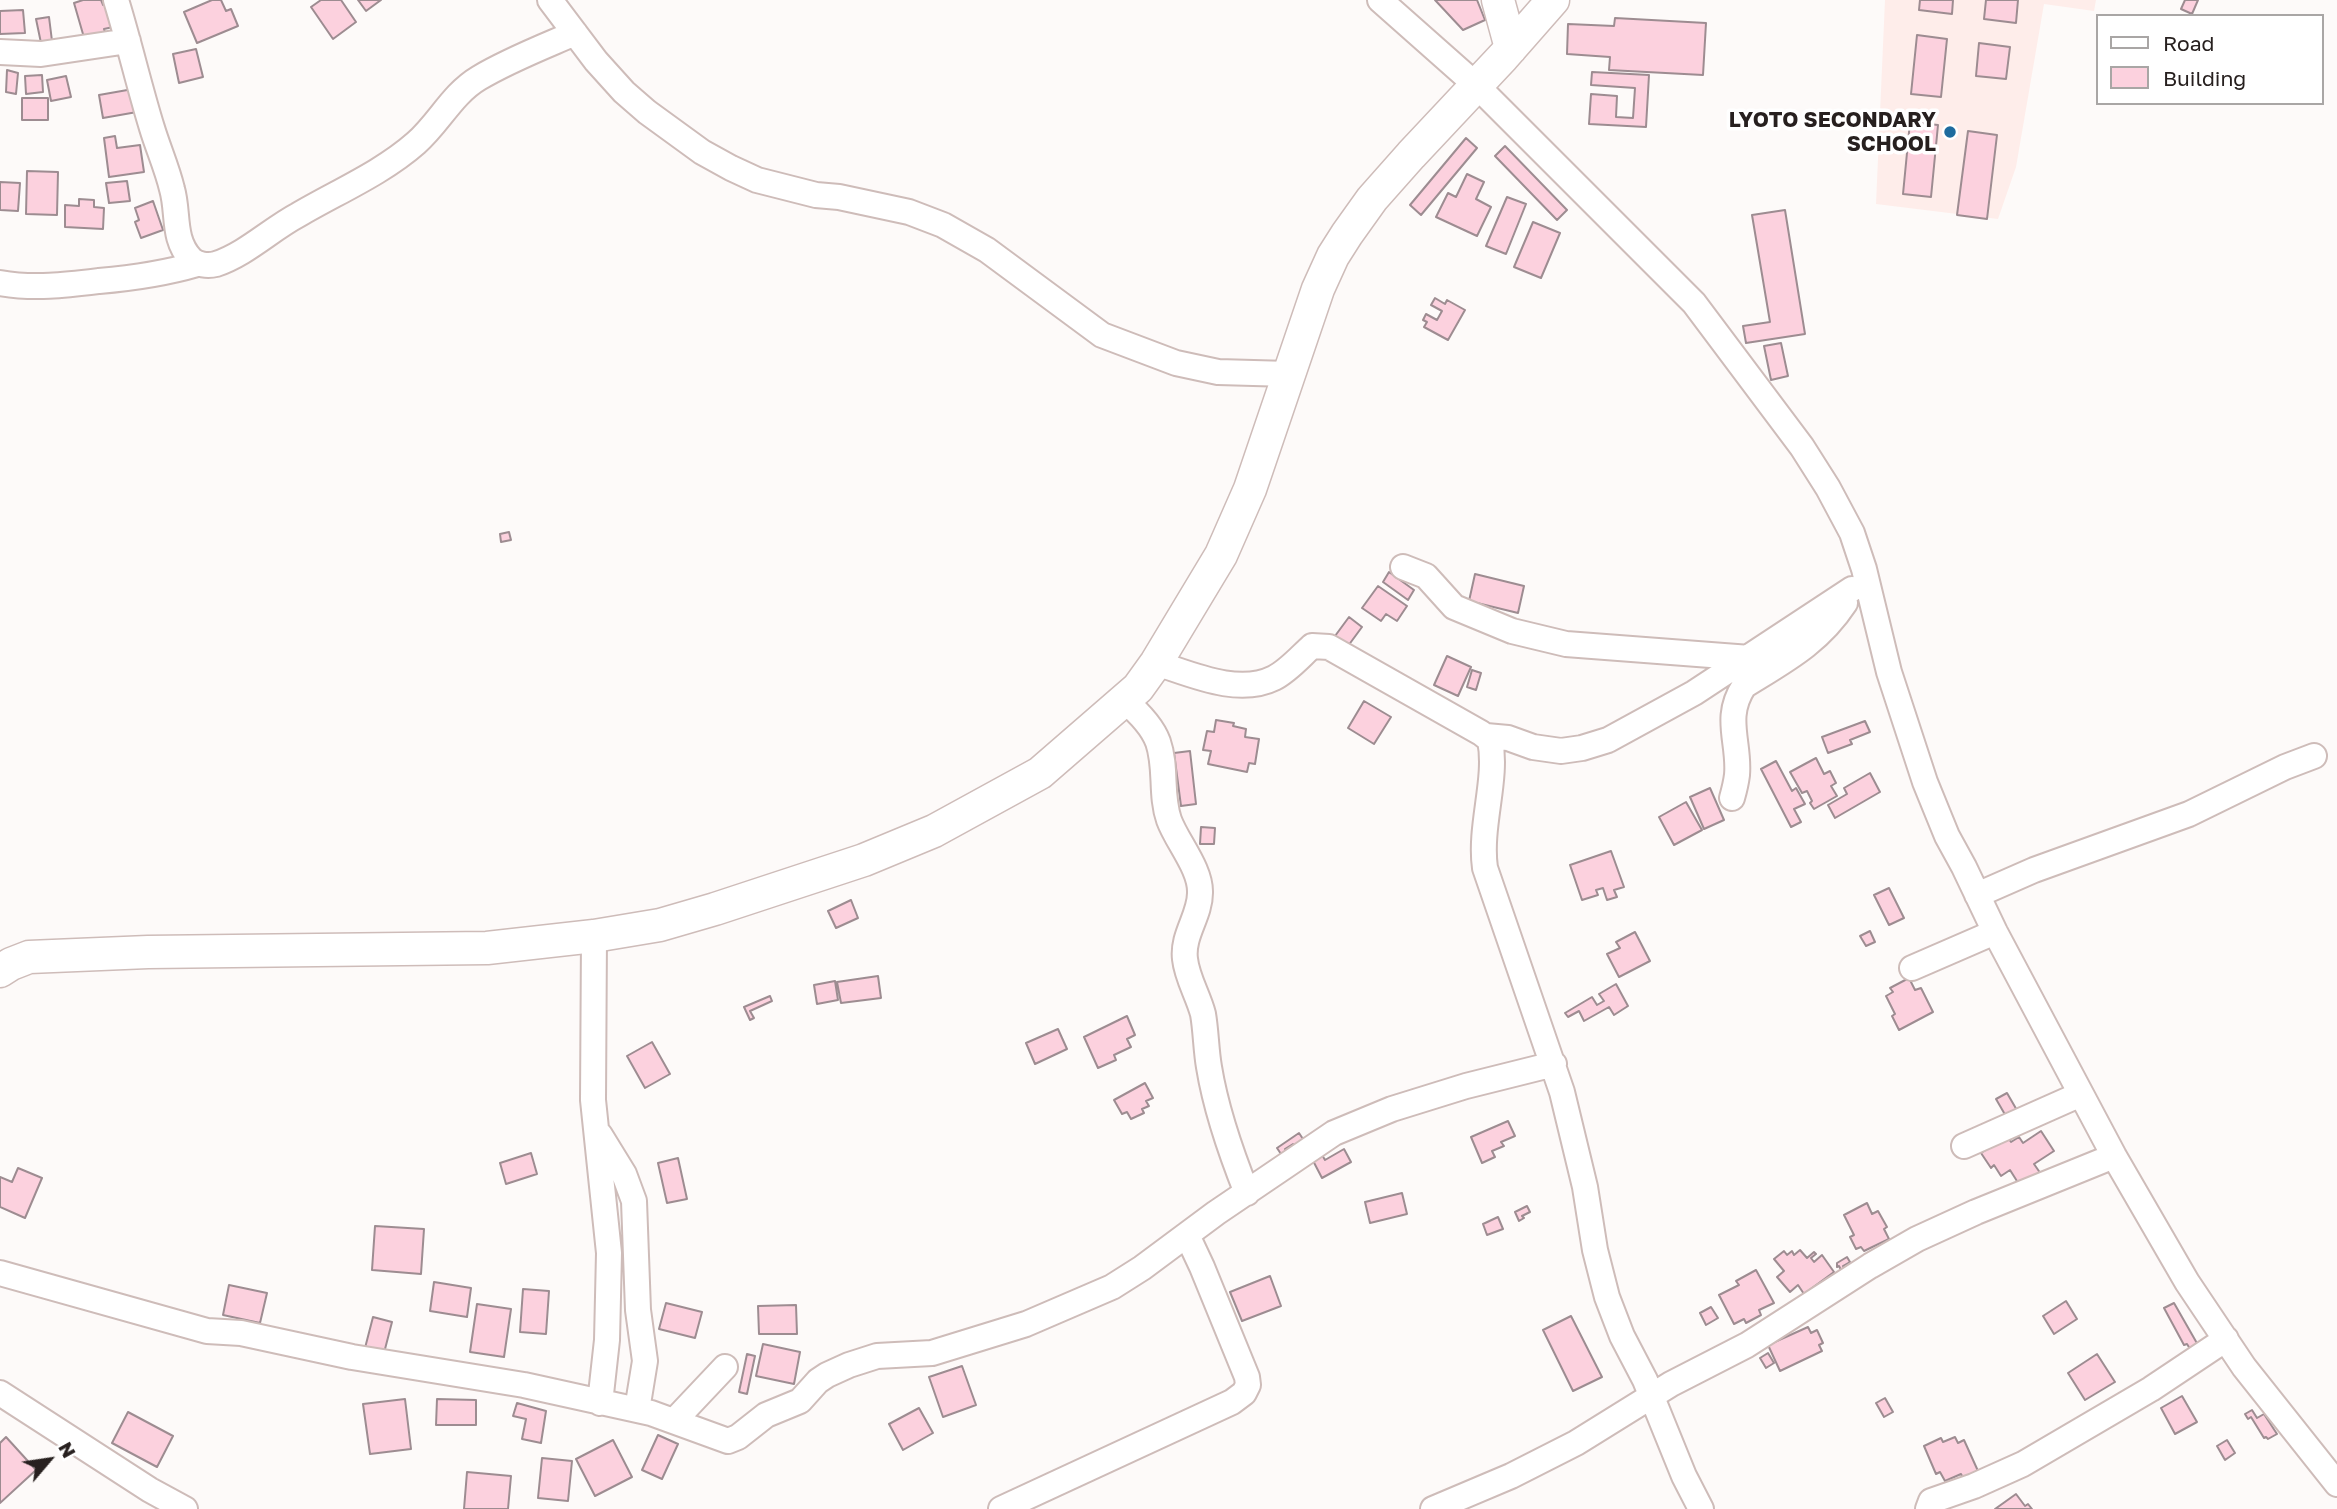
<!DOCTYPE html>
<html>
<head>
<meta charset="utf-8">
<style>
	body { margin:0 }
	#map { position:relative; width:2337px; height:1509px; overflow:hidden; background:#fdfaf9; font-family:"Golos Text",sans-serif }
	canvas { display:block }
	.legend { position:absolute; left:2096px; top:14px; width:228px; height:91px; box-sizing:border-box; background:#fff; border:2px solid #a9a6a5; margin:0; padding:9px 12px; list-style:none; font-size:21px; color:#27201f }
	.legend li { display:flex; align-items:center; gap:14px; height:35px }
	.legend b { width:35px; border:2px solid #a9a6a5 }
	.north { position:absolute; left:14px; top:1425px; width:70px; height:70px; -webkit-text-stroke:5px #fff; paint-order:stroke; rotate:61deg; font-size:19px; font-weight:700; line-height:28px; text-align:center; color:#27201f }
	.north::after { content:''; display:block; margin:auto; width:24px; height:32px; background:#27201f; clip-path:polygon(50% 0,100% 100%,50% 72%,0 100%) }
</style>
</head>
<body>
<div id="map">
<canvas width="2337" height="1509"></canvas>
<ul class="legend">
<li><b style="height:9px;background:#fff"></b>Road</li>
<li><b style="height:19px;background:#fcd1de"></b>Building</li>
</ul>
<div class="north">N</div>
</div>
<script>
const ctx = document.querySelector('canvas').getContext('2d');
ctx.lineJoin = 'round';
function fill(path, color) {
  ctx.fillStyle = color;
  ctx.fill(path, 'evenodd');
}
function trace(path, color, width, dash) {
  ctx.strokeStyle = color;
  ctx.lineWidth = width;
  ctx.lineCap = dash ? 'butt' : 'round';
  ctx.setLineDash(dash || []);
  ctx.stroke(path);
}
function write(font, color, halo, rows, align = 'center') {
  ctx.font = font + ' "Golos Text",sans-serif';
  ctx.lineWidth = 7;
  ctx.setLineDash([]);
  ctx.textBaseline = 'middle';
  ctx.strokeStyle = halo;
  ctx.fillStyle = color;
  for (const [text, x, y, turn = 0] of rows) {
    ctx.save();
    ctx.translate(x, y);
    ctx.rotate((+turn || 0) * Math.PI / 180);
    ctx.textAlign = isNaN(turn) ? turn : align;
    if (halo) ctx.strokeText(text, 0, 0);
    ctx.fillText(text, 0, 0);
    ctx.restore();
  }
}
const built = new Path2D(`
	M 1885,0 L 2096,0 L 2094,11 L 2044,4 L 2016,167 L 1998,219 L 1876,204 Z`);
const building = new Path2D(`
	M 83,0 L 101,0 L 103,5 L 106,4 L 113,27 L 104,29 L 106,35 L 85,41 L 74,3 Z
	M 212,0 L 221,0 L 226,11 L 231,9 L 238,26 L 197,43 L 184,12 Z
	M 321,0 L 341,0 L 356,22 L 333,39 L 311,7 Z
	M 358,0 L 381,0 L 366,11 Z
	M 1435,0 L 1477,0 L 1485,20 L 1463,30 Z
	M 1920,0 L 1953,0 L 1952,14 L 1919,10 Z
	M 1986,0 L 2018,0 L 2016,23 L 1984,19 Z
	M 2185,0 L 2198,0 L 2192,14 L 2181,9 Z
	M 23,10 L 25,33 L 0,34 L 0,11 Z
	M 49,17 L 52,41 L 41,43 L 36,19 Z
	M 1615,18 L 1706,23 L 1703,75 L 1609,70 L 1610,57 L 1567,54 L 1568,24 L 1614,26 Z
	M 1917,35 L 1947,39 L 1941,97 L 1911,94 Z
	M 1979,43 L 2010,47 L 2006,79 L 1976,76 Z
	M 196,49 L 203,77 L 179,83 L 173,54 Z
	M 7,70 L 18,73 L 16,94 L 6,92 Z
	M 1592,72 L 1649,75 L 1646,127 L 1589,124 L 1591,94 L 1617,96 L 1616,117 L 1633,118 L 1635,88 L 1591,85 Z
	M 42,75 L 43,92 L 26,94 L 25,76 Z
	M 66,76 L 71,97 L 51,101 L 47,80 Z
	M 133,89 L 137,112 L 103,118 L 99,95 Z
	M 22,98 L 48,98 L 48,120 L 22,120 Z
	M 1910,122 L 1938,125 L 1931,197 L 1903,194 Z
	M 1968,131 L 1997,135 L 1987,219 L 1957,215 Z
	M 115,136 L 117,148 L 140,145 L 144,172 L 109,177 L 104,138 Z
	M 1466,138 L 1477,148 L 1421,215 L 1410,205 Z
	M 1505,146 L 1567,210 L 1557,220 L 1495,156 Z
	M 27,171 L 58,172 L 57,215 L 26,214 Z
	M 1467,174 L 1484,182 L 1476,199 L 1491,207 L 1477,236 L 1436,217 L 1448,193 L 1456,197 Z
	M 127,181 L 130,201 L 109,203 L 106,183 Z
	M 0,182 L 20,183 L 18,211 L 0,210 Z
	M 1507,197 L 1526,204 L 1506,254 L 1486,246 Z
	M 79,199 L 94,200 L 94,207 L 104,208 L 103,229 L 65,227 L 65,205 L 79,206 Z
	M 153,201 L 163,230 L 141,238 L 135,222 L 139,220 L 135,208 Z
	M 1785,210 L 1805,334 L 1746,343 L 1743,326 L 1770,322 L 1752,215 Z
	M 1533,222 L 1560,233 L 1541,278 L 1514,267 Z
	M 1435,298 L 1445,304 L 1447,300 L 1465,310 L 1448,340 L 1424,327 L 1427,322 L 1423,320 L 1426,314 L 1437,320 L 1442,311 L 1431,305 Z
	M 1781,343 L 1788,376 L 1771,380 L 1764,346 Z
	M 509,532 L 511,540 L 501,542 L 500,534 Z
	M 1389,572 L 1414,590 L 1408,600 L 1383,582 Z
	M 1475,574 L 1524,586 L 1518,613 L 1469,601 Z
	M 1378,586 L 1407,606 L 1397,621 L 1386,614 L 1381,621 L 1362,608 Z
	M 1349,617 L 1362,627 L 1348,646 L 1335,636 Z
	M 1447,656 L 1471,667 L 1458,696 L 1434,685 Z
	M 1472,670 L 1481,673 L 1476,690 L 1467,687 Z
	M 1364,701 L 1391,717 L 1374,744 L 1348,728 Z
	M 1216,720 L 1234,723 L 1233,726 L 1246,729 L 1245,737 L 1259,739 L 1255,764 L 1249,763 L 1247,772 L 1208,764 L 1211,751 L 1203,750 L 1207,731 L 1214,732 Z
	M 1865,721 L 1870,732 L 1850,740 L 1852,744 L 1828,753 L 1822,737 Z
	M 1190,751 L 1196,804 L 1181,806 L 1174,753 Z
	M 1816,758 L 1824,774 L 1830,771 L 1836,783 L 1831,786 L 1837,796 L 1814,809 L 1810,803 L 1812,801 L 1807,791 L 1802,793 L 1790,772 Z
	M 1776,761 L 1792,791 L 1796,788 L 1805,804 L 1794,809 L 1801,822 L 1791,827 L 1761,769 Z
	M 1870,773 L 1880,792 L 1835,818 L 1828,805 L 1847,794 L 1844,788 Z
	M 1710,788 L 1724,820 L 1704,829 L 1690,797 Z
	M 1686,802 L 1702,830 L 1674,845 L 1659,817 Z
	M 1201,827 L 1215,828 L 1214,844 L 1200,844 Z
	M 1611,851 L 1624,887 L 1614,890 L 1617,897 L 1607,900 L 1603,888 L 1596,890 L 1598,895 L 1582,900 L 1570,865 Z
	M 1889,888 L 1904,918 L 1889,925 L 1874,895 Z
	M 851,900 L 858,918 L 836,928 L 828,911 Z
	M 1870,931 L 1875,942 L 1866,946 L 1860,936 Z
	M 1635,932 L 1650,961 L 1619,977 L 1607,954 L 1620,948 L 1616,942 Z
	M 878,976 L 881,998 L 841,1003 L 837,982 Z
	M 1909,978 L 1915,990 L 1921,988 L 1933,1012 L 1899,1030 L 1892,1016 L 1895,1014 L 1886,996 L 1893,992 L 1890,988 Z
	M 835,981 L 838,1000 L 817,1004 L 814,985 Z
	M 1616,984 L 1628,1006 L 1614,1015 L 1609,1007 L 1584,1021 L 1579,1011 L 1568,1017 L 1565,1013 L 1592,997 L 1597,1005 L 1604,1001 L 1599,994 Z
	M 770,996 L 772,1001 L 750,1011 L 754,1018 L 750,1020 L 744,1007 Z
	M 1127,1016 L 1135,1035 L 1127,1039 L 1131,1047 L 1114,1055 L 1116,1060 L 1098,1068 L 1084,1037 Z
	M 1058,1029 L 1067,1049 L 1035,1064 L 1026,1043 Z
	M 652,1042 L 670,1074 L 645,1088 L 627,1056 Z
	M 1145,1083 L 1153,1098 L 1146,1101 L 1149,1106 L 1142,1109 L 1144,1113 L 1131,1119 L 1127,1112 L 1122,1114 L 1114,1100 Z
	M 2007,1093 L 2018,1112 L 2007,1118 L 1996,1099 Z
	M 1508,1121 L 1515,1136 L 1501,1142 L 1504,1146 L 1492,1151 L 1495,1157 L 1482,1163 L 1471,1137 Z
	M 2041,1131 L 2054,1151 L 2034,1164 L 2043,1177 L 2022,1189 L 2010,1170 L 2001,1176 L 1994,1165 L 1991,1168 L 1981,1153 L 2007,1136 L 2011,1142 L 2019,1137 L 2023,1143 Z
	M 1299,1133 L 1305,1142 L 1296,1148 L 1293,1144 L 1285,1149 L 1288,1154 L 1283,1157 L 1277,1148 Z
	M 1318,1148 L 1325,1160 L 1344,1149 L 1351,1162 L 1322,1178 L 1309,1153 Z
	M 531,1153 L 537,1174 L 506,1184 L 500,1163 Z
	M 678,1158 L 687,1199 L 667,1203 L 658,1163 Z
	M 18,1168 L 42,1178 L 25,1218 L 0,1207 L 0,1177 L 12,1182 Z
	M 1402,1193 L 1407,1214 L 1370,1223 L 1365,1202 Z
	M 1867,1203 L 1872,1214 L 1878,1211 L 1887,1227 L 1884,1229 L 1889,1239 L 1864,1251 L 1861,1247 L 1856,1249 L 1850,1237 L 1854,1235 L 1844,1215 Z
	M 1527,1206 L 1530,1212 L 1522,1216 L 1524,1218 L 1519,1221 L 1515,1212 Z
	M 1498,1217 L 1503,1229 L 1487,1235 L 1483,1224 Z
	M 375,1226 L 424,1229 L 421,1274 L 372,1270 Z
	M 1800,1250 L 1807,1258 L 1814,1252 L 1816,1254 L 1811,1258 L 1814,1262 L 1822,1255 L 1834,1272 L 1804,1294 L 1798,1285 L 1790,1292 L 1777,1277 L 1784,1271 L 1774,1259 L 1784,1251 L 1787,1255 L 1792,1251 L 1794,1255 Z
	M 1847,1257 L 1850,1262 L 1843,1266 L 1844,1268 L 1841,1270 L 1839,1266 L 1837,1267 L 1837,1263 Z
	M 1756,1270 L 1774,1303 L 1759,1310 L 1761,1315 L 1746,1323 L 1744,1319 L 1734,1324 L 1719,1295 L 1739,1285 L 1736,1281 Z
	M 1270,1276 L 1281,1306 L 1242,1321 L 1230,1292 Z
	M 434,1282 L 471,1288 L 467,1317 L 430,1311 Z
	M 229,1285 L 267,1293 L 260,1323 L 223,1315 Z
	M 523,1289 L 549,1291 L 546,1334 L 520,1332 Z
	M 2066,1301 L 2077,1319 L 2054,1334 L 2043,1316 Z
	M 666,1303 L 702,1312 L 695,1338 L 659,1329 Z
	M 2174,1303 L 2198,1345 L 2192,1352 L 2187,1344 L 2184,1345 L 2164,1308 Z
	M 477,1304 L 511,1309 L 504,1357 L 470,1352 Z
	M 796,1305 L 797,1334 L 759,1334 L 758,1306 Z
	M 1711,1307 L 1718,1318 L 1706,1325 L 1700,1313 Z
	M 1571,1316 L 1602,1377 L 1573,1391 L 1543,1330 Z
	M 373,1317 L 392,1322 L 384,1353 L 365,1348 Z
	M 1808,1327 L 1811,1333 L 1817,1330 L 1823,1343 L 1819,1345 L 1822,1351 L 1780,1371 L 1768,1345 Z
	M 763,1344 L 800,1352 L 794,1384 L 756,1376 Z
	M 1768,1353 L 1774,1363 L 1766,1368 L 1760,1358 Z
	M 747,1354 L 755,1356 L 747,1394 L 739,1392 Z
	M 2097,1354 L 2115,1382 L 2085,1400 L 2068,1373 Z
	M 962,1366 L 976,1405 L 943,1417 L 929,1377 Z
	M 2182,1396 L 2197,1422 L 2175,1434 L 2161,1408 Z
	M 1885,1398 L 1893,1412 L 1884,1417 L 1876,1403 Z
	M 405,1399 L 411,1449 L 370,1454 L 363,1404 Z
	M 437,1399 L 476,1400 L 476,1425 L 436,1425 Z
	M 517,1403 L 546,1411 L 541,1443 L 522,1439 L 526,1419 L 513,1416 Z
	M 919,1408 L 933,1433 L 903,1450 L 889,1424 Z
	M 2252,1410 L 2257,1418 L 2264,1414 L 2277,1434 L 2268,1439 L 2266,1437 L 2264,1438 L 2251,1417 L 2248,1419 L 2245,1414 Z
	M 128,1412 L 173,1436 L 157,1467 L 112,1443 Z
	M 658,1435 L 678,1444 L 662,1479 L 642,1470 Z
	M 6,1437 L 36,1470 L 0,1503 L 0,1443 Z
	M 1955,1437 L 1958,1443 L 1964,1440 L 1978,1471 L 1963,1478 L 1961,1474 L 1945,1481 L 1940,1472 L 1936,1474 L 1924,1446 L 1941,1438 L 1943,1442 Z
	M 613,1440 L 632,1477 L 595,1496 L 576,1459 Z
	M 2227,1440 L 2235,1453 L 2225,1460 L 2217,1446 Z
	M 542,1458 L 572,1461 L 568,1501 L 538,1498 Z
	M 467,1472 L 511,1476 L 508,1509 L 464,1509 Z
	M 2016,1494 L 2025,1506 L 2028,1504 L 2032,1509 L 1995,1509 Z`);
const minor = new Path2D(`
	M 116,0 C 129,42 139,86 152,128 C 158,148 167,168 172,189 C 179,213 172,239 191,259 C 197,265 208,266 216,264 C 246,254 270,230 298,215 C 337,192 382,173 416,143 C 439,123 452,94 479,78 C 509,60 543,47 575,33
	M 550,0 L 596,61 L 624,92 L 647,112 L 702,152 L 731,168 L 757,180 L 816,195 L 839,197 L 909,212 L 943,225 L 987,250 L 1102,335 L 1176,363 L 1218,372 L 1289,374
	M 1380,0 L 1476,85 L 1694,303 L 1802,447 L 1828,488 L 1852,533 L 1864,569 L 1889,672 L 1925,782 L 1947,836 L 1964,867 L 1995,932 L 2114,1156 L 2187,1282 L 2244,1367 L 2337,1484
	M 0,52 L 41,54 L 128,41
	M 0,283 C 34,289 66,285 99,281 C 134,278 163,274 197,264
	M 1403,567 L 1426,576 L 1454,607 L 1512,631 L 1566,644 L 1750,658
	M 1156,663 C 1191,674 1238,696 1274,678 C 1288,671 1300,657 1312,646 L 1329,647 L 1481,733 L 1490,740 C 1498,779 1479,826 1485,868 L 1562,1092 L 1585,1187 L 1595,1250 L 1607,1297 L 1622,1336 L 1645,1380 L 1684,1476 L 1701,1509
	M 1125,701 C 1138,712 1152,726 1158,742 C 1167,768 1160,794 1169,820 C 1177,842 1201,869 1200,893 C 1200,916 1182,935 1185,959 C 1187,978 1198,995 1203,1014 C 1206,1031 1206,1050 1209,1067 C 1216,1110 1231,1153 1247,1193
	M 1486,736 L 1508,738 L 1533,747 L 1561,751 L 1582,748 L 1608,740 L 1694,693 L 1852,589
	M 1732,798 C 1734,791 1736,783 1737,775 C 1740,742 1723,718 1744,686 C 1784,661 1818,644 1845,603
	M 1977,895 L 2034,870 L 2189,814 L 2285,767 L 2314,756
	M 594,936 L 593,1100 L 609,1253 L 607,1340 L 600,1403
	M 1912,968 L 1995,932
	M 600,1135 L 624,1174 L 634,1201 L 638,1310 L 645,1361 L 637,1410
	M 1964,1146 L 2081,1094
	M 0,1273 L 207,1331 L 241,1333 L 352,1357 L 524,1385 L 651,1413 L 728,1441 L 738,1437 L 766,1415 L 800,1401 L 818,1381 L 827,1375 L 849,1365 L 877,1356 L 932,1353 L 1026,1324 L 1112,1287 L 1142,1268 L 1216,1213 L 1334,1133 L 1392,1109 L 1466,1086 L 1554,1064
	M 0,1393 L 150,1490 L 185,1509
	M 674,1421 L 725,1367
	M 1001,1509 L 1232,1402 L 1244,1393 L 1248,1385 L 1247,1377 L 1202,1267 L 1187,1235
	M 1433,1509 L 1511,1476 L 1576,1443 L 1671,1384 L 1747,1345 L 1870,1266 L 1917,1239 L 1976,1212 L 2114,1156
	M 1928,1509 L 1931,1501 L 1974,1486 L 2023,1464 L 2151,1389 L 2226,1339`);
const tertiary = new Path2D(`
	M 1498,0 L 1511,48
	M 0,971 L 11,964 L 29,957 L 148,952 L 487,948 L 594,936 L 660,925 L 715,909 L 864,860 L 934,831 L 1040,773 L 1138,688 L 1156,663 L 1221,555 L 1250,489 L 1318,289 L 1333,256 L 1347,234 L 1372,199 L 1411,155 L 1503,57 L 1553,0`);
const markers = [
	[1950,132,7,"#1e6b9e"]
];
const poiNames = [
	["LYOTO SECONDARY",1936,120],
	["SCHOOL",1936,144]
];
fill(built, '#feedea');
fill(building, '#fcd1de');
trace(building, '#9d8c91', 2);
trace(minor, '#cebcb9', 28);
trace(tertiary, '#cebcb9', 35);
trace(minor, '#fff', 24);
trace(tertiary, '#fff', 32);
for (const [x, y, r, color] of markers) {
  const dot = new Path2D();
  dot.arc(x, y, r, 0, 2 * Math.PI);
  ctx.fillStyle = color;
  ctx.fill(dot);
  trace(dot, '#fff', 2.5);
}
write('bold 21px', '#27201f', '#fff', poiNames, 'right');
</script>
</body>
</html>
